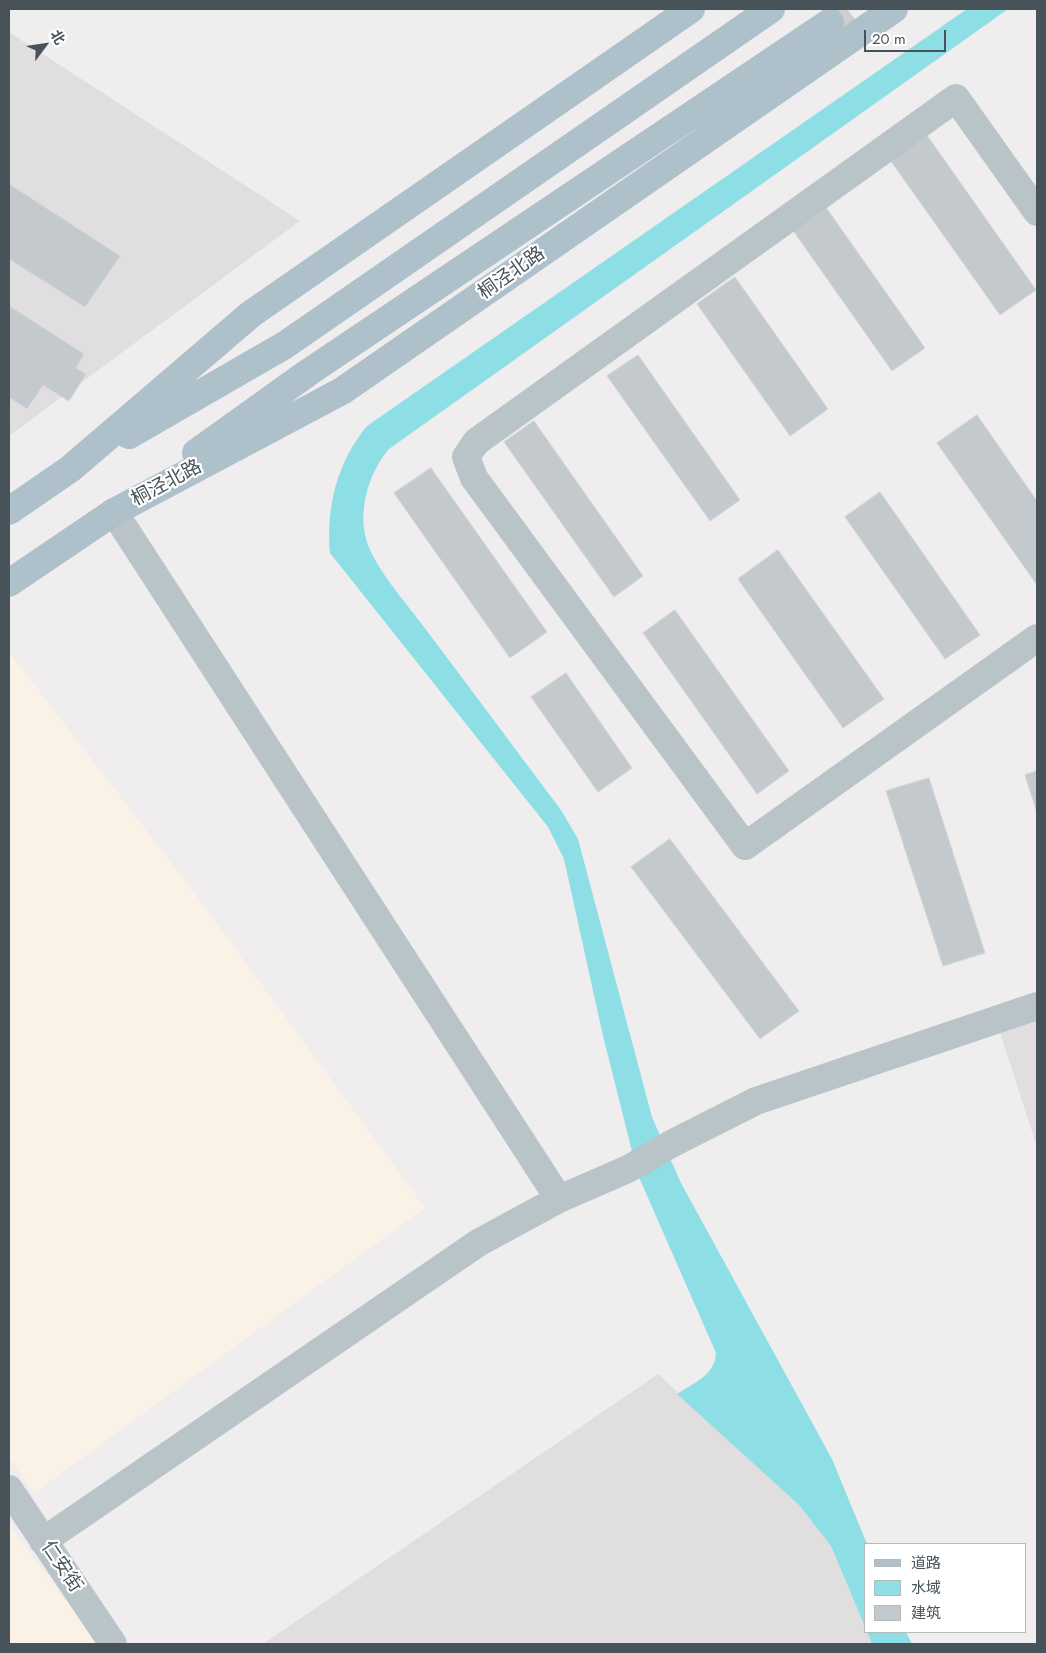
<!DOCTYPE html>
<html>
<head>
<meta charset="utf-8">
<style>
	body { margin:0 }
	#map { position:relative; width:1046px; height:1653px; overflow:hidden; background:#f0edee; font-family:Jost,"Noto Sans SC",sans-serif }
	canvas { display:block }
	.frame { position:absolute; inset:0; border:10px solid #475359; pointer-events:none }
	.legend { position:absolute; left:864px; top:1543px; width:162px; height:90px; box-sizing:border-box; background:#fff; border:1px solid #b5babd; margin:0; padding:6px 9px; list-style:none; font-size:15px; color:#475359 }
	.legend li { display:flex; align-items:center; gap:10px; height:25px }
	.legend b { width:25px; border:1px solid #b5babd }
	.north { position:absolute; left:20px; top:20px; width:50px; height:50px; -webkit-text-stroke:4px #fff; paint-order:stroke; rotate:59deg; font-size:14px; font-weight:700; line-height:20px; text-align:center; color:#475359 }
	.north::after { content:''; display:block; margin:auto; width:18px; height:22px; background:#475359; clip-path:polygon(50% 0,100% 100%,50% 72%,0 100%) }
	.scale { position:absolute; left:864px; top:30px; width:82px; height:22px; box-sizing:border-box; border:2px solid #475359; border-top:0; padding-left:6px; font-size:15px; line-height:18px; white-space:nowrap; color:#475359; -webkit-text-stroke:4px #fff; paint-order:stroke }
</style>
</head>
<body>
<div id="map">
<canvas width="1046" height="1653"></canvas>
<div class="frame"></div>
<ul class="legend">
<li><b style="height:6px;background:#aec1cb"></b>道路</li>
<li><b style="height:14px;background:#8edfe5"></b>水域</li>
<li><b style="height:14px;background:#c4c9cd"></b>建筑</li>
</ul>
<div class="north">北</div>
<div class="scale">20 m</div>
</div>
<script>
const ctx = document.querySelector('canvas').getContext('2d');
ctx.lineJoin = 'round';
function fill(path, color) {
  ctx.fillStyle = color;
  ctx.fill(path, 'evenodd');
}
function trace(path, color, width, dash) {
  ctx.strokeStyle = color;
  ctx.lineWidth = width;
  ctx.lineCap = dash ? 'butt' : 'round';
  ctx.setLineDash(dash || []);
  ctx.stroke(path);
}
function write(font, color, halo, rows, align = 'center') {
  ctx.font = font + ' Jost,"Noto Sans SC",sans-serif';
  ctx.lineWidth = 4.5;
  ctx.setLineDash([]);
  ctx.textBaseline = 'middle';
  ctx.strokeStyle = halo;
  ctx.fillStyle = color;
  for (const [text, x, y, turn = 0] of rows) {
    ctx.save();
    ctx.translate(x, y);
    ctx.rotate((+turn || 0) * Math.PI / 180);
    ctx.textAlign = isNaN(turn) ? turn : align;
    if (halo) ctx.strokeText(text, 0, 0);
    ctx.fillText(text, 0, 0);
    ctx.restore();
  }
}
const commercial = new Path2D(`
	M 9,652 L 193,891 L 425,1208 L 34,1493 L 9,1457 Z
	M 9,1525 L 98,1644 L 9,1644 Z`);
const education = new Path2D(`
	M 9,32 L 300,221 L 9,436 Z
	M 1037,997 L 1037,1147 L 993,1011 Z
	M 658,1374 L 799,1505 L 831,1546 L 865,1627 L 865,1632 L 867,1632 L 872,1644 L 263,1644 Z`);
const water = new Path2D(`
	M 967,9 L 1008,9 L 389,449 C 369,472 357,511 367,542 C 375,568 407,604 424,627 C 470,688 515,749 561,810 L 578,839 L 652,1117 L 681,1183 L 832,1459 L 867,1544 L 865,1544 L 865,1627 L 831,1546 L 799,1505 L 677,1394 C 694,1383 715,1375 716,1353 L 638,1175 L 603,1036 L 564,859 L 548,827 L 330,553 C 326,507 337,462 367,426 Z
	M 867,1632 L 906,1632 L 912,1644 L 872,1644 Z`);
const building = new Path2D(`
	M 924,131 L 1036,290 L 1000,315 L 888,157 Z
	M 9,184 L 120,256 L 85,307 L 9,259 Z
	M 825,206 L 925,348 L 892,371 L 792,229 Z
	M 735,277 L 828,409 L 790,436 L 697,304 Z
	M 9,306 L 84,354 L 76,368 L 86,374 L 69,401 L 43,385 L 27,409 L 9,397 Z
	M 638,355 L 740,500 L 710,521 L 607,376 Z
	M 977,415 L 1037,501 L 1037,585 L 937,443 Z
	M 534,421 L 643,576 L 614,597 L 504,442 Z
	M 431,468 L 547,632 L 510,658 L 394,493 Z
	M 880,492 L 980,635 L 945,659 L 845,517 Z
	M 778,550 L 884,699 L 843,728 L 738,579 Z
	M 675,610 L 789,771 L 757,794 L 643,633 Z
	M 566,673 L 632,768 L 598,792 L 531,697 Z
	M 1037,771 L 1037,813 L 1025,775 Z
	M 929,778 L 985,953 L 943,966 L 886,791 Z
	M 670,839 L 799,1011 L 760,1039 L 631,867 Z`);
const majorTunnel = new Path2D(`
	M 830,22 L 847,9`);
const minor = new Path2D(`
	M 1037,212 L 956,98 L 476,442 L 466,457 L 474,478 L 745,846 L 1037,638
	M 114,512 L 559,1199
	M 9,1489 L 113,1644
	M 43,1541 L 478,1243 L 559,1199 L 628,1169 L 673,1143 L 756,1101 L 1037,1006`);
const major = new Path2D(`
	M 129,435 L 285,345 L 771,9
	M 196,453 L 309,372 L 830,22
	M 9,511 L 70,469 L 251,314 L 691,9
	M 9,583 L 114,512 L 342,391 L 894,9`);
const streetNames = [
	["桐泾北路",512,274,-35],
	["桐泾北路",167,484,-28],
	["仁安街",61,1567,56]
];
fill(commercial, '#faf2e7');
fill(education, '#e1dedf');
fill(water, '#8edfe5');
fill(building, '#c4c9cd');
trace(building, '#d2d5d8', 1);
trace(majorTunnel, '#ceced0', 28, [28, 14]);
trace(minor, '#b9c4c9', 28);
trace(major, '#aec1cb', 28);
write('19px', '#475359', '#fff', streetNames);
</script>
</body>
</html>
